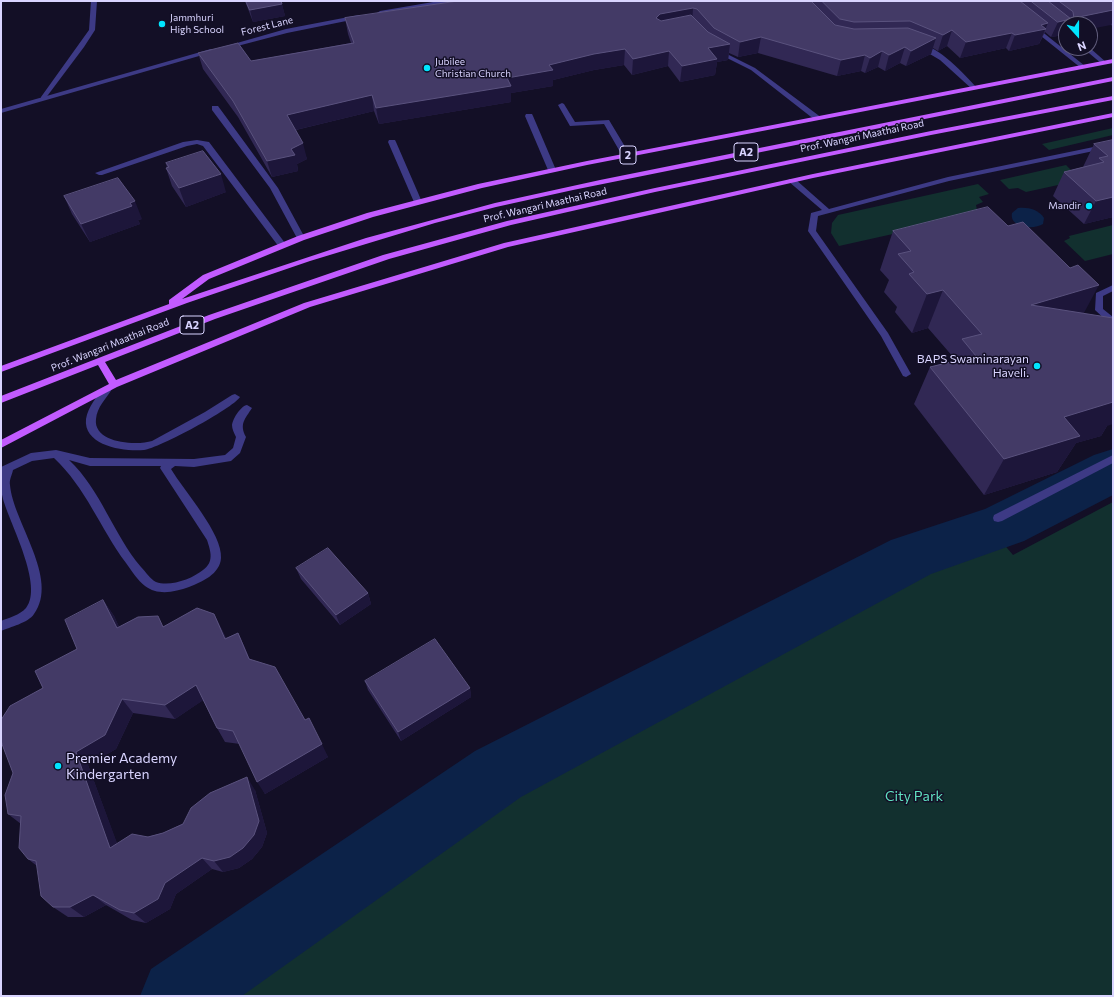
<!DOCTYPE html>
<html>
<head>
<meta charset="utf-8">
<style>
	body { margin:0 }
	#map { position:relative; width:1114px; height:997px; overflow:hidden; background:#130f26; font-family:Commissioner,sans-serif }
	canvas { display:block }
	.frame { position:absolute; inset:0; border:2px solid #d9d4ff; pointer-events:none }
	.north { position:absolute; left:1058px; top:16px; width:40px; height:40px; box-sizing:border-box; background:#130f26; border:1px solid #625e7d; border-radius:50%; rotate:159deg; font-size:11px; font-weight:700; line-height:16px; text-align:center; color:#d9d4ff }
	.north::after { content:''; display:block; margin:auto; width:14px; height:18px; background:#00e5ff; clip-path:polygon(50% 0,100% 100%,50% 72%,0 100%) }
</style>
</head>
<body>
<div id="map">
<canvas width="1114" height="997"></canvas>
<div class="frame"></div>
<div class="north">N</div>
</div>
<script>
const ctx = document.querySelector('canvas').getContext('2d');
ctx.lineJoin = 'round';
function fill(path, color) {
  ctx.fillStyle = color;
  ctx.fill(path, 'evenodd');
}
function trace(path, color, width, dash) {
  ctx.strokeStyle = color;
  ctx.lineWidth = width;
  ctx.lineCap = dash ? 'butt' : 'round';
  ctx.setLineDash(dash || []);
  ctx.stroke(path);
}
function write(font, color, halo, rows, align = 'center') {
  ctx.font = font + ' Commissioner,sans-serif';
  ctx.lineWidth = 3;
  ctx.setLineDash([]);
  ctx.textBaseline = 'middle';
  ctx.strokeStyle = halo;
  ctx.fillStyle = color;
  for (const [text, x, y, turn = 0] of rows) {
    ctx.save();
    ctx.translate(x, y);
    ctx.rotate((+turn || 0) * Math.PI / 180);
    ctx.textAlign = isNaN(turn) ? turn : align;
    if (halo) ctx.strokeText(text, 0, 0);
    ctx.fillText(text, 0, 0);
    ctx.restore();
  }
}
const green = new Path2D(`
	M 1113,128 L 1113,135 L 1049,150 L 1042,144 Z
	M 1066,165 L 1081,180 L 1026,192 L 1018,188 L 1009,189 L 1000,180 Z
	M 978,184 L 989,194 L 979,197 L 983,202 L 976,205 L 978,215 L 839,246 L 831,233 L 832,223 L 838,215 Z
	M 1113,225 L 1113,254 L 1085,261 L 1064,241 L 1070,238 L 1069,236 Z
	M 1113,502 L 1113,996 L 178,996 L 498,774 L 996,535 L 1013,555 Z`);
const water = new Path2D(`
	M 1018,208 C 1028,207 1038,209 1044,218 L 1043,224 C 1034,230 1009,228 1012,213 Z`);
const river = new Path2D(`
	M 1113,449 L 1113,495 L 1024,541 L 931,574 L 521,797 L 242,996 L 140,996 L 151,969 L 475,751 L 891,540 L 985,509 L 1094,455 Z`);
const service = new Path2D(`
	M 91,1 L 97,1 L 95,30 L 84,47 L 45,99 L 41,99 L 41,97 L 89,30 Z
	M 1031,26 L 1035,26 L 1085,66 L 1085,68 L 1081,68 L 1031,28 Z
	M 918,45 C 935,42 965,75 976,87 L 976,89 L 972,89 L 940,60 L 918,47 Z
	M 1083,48 L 1090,48 L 1107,63 L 1102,64 Z
	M 717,49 L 755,68 L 822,118 L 818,120 L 815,120 L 751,70 L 715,52 L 715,50 Z
	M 562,103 L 564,104 L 575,122 L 609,120 L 630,155 L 629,157 L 623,157 L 604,124 L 570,126 L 558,105 Z
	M 212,106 L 218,106 L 278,188 L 305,238 L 304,240 L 298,240 L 270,188 L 212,110 Z
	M 526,114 L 532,114 L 533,116 L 556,170 L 555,172 L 552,172 L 548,170 L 525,116 Z
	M 197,140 L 209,142 L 285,243 L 285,247 L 279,247 L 203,146 L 197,144 L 187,146 L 102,175 L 99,175 L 95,173 L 183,142 Z
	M 389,140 L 395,140 L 396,142 L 422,202 L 421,204 L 418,204 L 414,202 L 388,142 Z
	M 1113,143 L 1113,147 L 949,181 L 818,216 L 816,231 L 888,333 L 911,374 L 906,377 L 903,376 L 881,336 L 808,231 L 811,213 L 822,210 L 788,181 L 789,179 L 795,179 L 829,209 L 948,177 Z
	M 1113,285 L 1113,291 L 1103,296 L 1103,309 L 1113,317 L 1113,325 L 1110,324 L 1095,310 L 1096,293 Z
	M 107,386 L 112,389 C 106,399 97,407 96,419 C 93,443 136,446 152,441 L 205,412 L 232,395 L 235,394 L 240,397 C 232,409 159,448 144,450 C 125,452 83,446 86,419 C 88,407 97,396 104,387 Z
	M 247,405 L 252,408 C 245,419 239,424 246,437 L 240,453 L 231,461 L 194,467 L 175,466 L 171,469 C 184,491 223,534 221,558 C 220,574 202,582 189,587 C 175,592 158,596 145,586 C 138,581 131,570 126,563 C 100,528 86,488 54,458 L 32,461 L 13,470 C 12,475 9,480 10,485 C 13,522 60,579 34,614 C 28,623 10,627 1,631 L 1,621 C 8,618 20,615 26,608 C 44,586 10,524 3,499 C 0,488 1,476 1,467 L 31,453 L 56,450 L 90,458 L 194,459 L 225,455 L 233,448 L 236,437 C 234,433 232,429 232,425 C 233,418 241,406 247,405 ZM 69,460 L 90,466 L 161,466 L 160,468 L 207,540 C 211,552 214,562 203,570 C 192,579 170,587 156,582 C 150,579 146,572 141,567 C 113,534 101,490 69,460 Z
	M 1113,455 L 1113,463 L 1002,521 L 998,522 L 994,521 L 993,518 L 994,515 Z`);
const minor = new Path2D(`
	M 439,1 L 453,1 L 450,3 L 380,15 L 377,13 L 380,11 Z
	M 359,15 L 362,17 L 361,18 L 287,33 L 226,49 L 223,47 L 286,29 Z
	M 211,49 L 214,51 L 213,52 L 1,113 L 1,109 Z`);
const primary = new Path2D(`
	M 1113,59 L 1113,63 L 587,165 L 482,188 L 373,217 L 304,240 L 209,279 L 182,299 L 366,238 L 495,203 L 600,180 L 1113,77 L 1113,81 L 573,190 L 496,207 L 435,223 L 310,261 L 187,303 L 1,372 L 1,366 L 169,304 L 169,300 L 203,275 L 298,236 L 367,213 L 478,184 L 587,161 Z
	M 1113,96 L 1113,100 L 931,135 L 655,192 L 511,225 L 389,259 L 215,319 L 105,362 L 116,380 L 304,303 L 504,243 L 813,174 L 1113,113 L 1113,117 L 813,178 L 508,247 L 310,307 L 117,387 L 1,448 L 1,440 L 109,384 L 98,365 L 1,403 L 1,396 L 209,315 L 383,255 L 507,221 L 655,188 L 931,131 Z`);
const wall = new Path2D(`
	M 245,1 L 281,1 L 285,16 L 253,22 Z
	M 458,1 L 1113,1 L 1113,26 L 1111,25 L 1090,24 L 1066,24 L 1066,30 L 1064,35 L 1051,37 L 1045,32 L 1039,44 L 1009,51 L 1006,48 L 960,58 L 947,46 L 938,51 L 933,48 L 931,54 L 906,66 L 900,63 L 885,71 L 878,67 L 865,73 L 861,71 L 837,76 L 758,53 L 738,57 L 729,53 L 728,60 L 717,62 L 715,75 L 680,82 L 668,66 L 632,75 L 624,65 L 594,70 L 553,80 L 553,86 L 511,93 L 511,102 L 379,124 L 374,111 L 296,130 L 307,159 L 297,164 L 298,171 L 272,177 L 238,117 L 203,69 L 198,53 L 251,61 L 351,43 L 348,34 L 345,18 Z
	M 1113,140 L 1113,217 L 1084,224 L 1053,196 L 1064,172 L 1083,167 L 1094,144 Z
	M 166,163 L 226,192 L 186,207 L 172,186 L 166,168 L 167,168 Z
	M 64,196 L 142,219 L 138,220 L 140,224 L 90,242 L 72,214 Z
	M 893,231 L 1083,313 L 1107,426 L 1101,436 L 1076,443 L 1057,472 L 984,495 L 914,404 L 930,367 L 952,361 L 954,358 L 928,328 L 912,333 L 895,312 L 897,307 L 884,292 L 889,280 L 880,270 Z
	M 296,568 L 368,593 L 371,604 L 340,625 L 301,579 Z
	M 103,600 L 114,616 L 119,627 L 164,626 L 214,614 L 226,638 L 238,633 L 245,648 L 250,660 L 305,720 L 328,757 L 265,794 L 240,744 L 225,742 L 217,728 L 203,700 L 175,719 L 133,713 L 116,749 L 88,765 L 117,844 L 163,833 L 255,790 L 267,833 L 262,847 L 252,859 L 239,868 L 223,872 L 212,869 L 176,894 L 170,909 L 146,923 L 132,920 L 106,905 L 84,917 L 68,917 L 53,907 L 37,866 L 28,859 L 21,824 L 8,814 L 13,773 L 43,688 L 77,649 Z
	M 365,681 L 470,688 L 471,697 L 401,741 L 368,690 Z`);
const shadedWall = new Path2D(`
	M 282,4 L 285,16 L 253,22 L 250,10 Z
	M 693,8 L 692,24 L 659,30 L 656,18 L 660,14 Z
	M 1113,10 L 1113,21 L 1111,25 L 1090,29 L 1090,24 L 1072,24 L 1074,18 Z
	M 1071,19 L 1069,24 L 1066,24 L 1066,30 L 1064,35 L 1051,37 L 1058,22 Z
	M 1048,23 L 1039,44 L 1009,51 L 1015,35 L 1041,25 Z
	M 952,30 L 947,46 L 938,51 L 943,35 Z
	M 1012,33 L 1006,48 L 960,58 L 966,42 Z
	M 761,37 L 758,53 L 738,57 L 740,42 Z
	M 936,38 L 931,54 L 906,66 L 911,51 Z
	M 730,44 L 728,60 L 717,62 L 715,75 L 680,82 L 682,66 L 708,48 Z
	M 905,47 L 900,63 L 885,71 L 889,55 Z
	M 625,49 L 624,65 L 594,70 L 553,80 L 553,86 L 511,93 L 511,102 L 379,124 L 376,108 L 507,78 L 549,65 L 594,54 Z
	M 669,51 L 668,66 L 632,75 L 633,59 Z
	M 882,51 L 878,67 L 865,73 L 870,58 Z
	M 865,55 L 861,71 L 837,76 L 841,60 Z
	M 372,95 L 374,111 L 291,131 L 287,115 Z
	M 303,143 L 307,159 L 297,164 L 298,171 L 272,177 L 267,161 Z
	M 221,174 L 226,192 L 186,207 L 179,188 Z
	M 1113,197 L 1113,217 L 1084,224 L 1096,201 Z
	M 135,201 L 142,219 L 138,220 L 140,224 L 90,242 L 81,224 Z
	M 1099,285 L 1078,324 L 1031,305 Z
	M 943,290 L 928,328 L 912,333 L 927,294 Z
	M 1113,402 L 1113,424 L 1107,426 L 1101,436 L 1076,443 L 1057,472 L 984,495 L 1004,459 L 1064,417 Z
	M 368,593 L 371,604 L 340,625 L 336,615 Z
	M 103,600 L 114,616 L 127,643 L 117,628 Z
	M 214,614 L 222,630 L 233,654 L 225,639 Z
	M 238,633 L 245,648 L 256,674 L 249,659 Z
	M 196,685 L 205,699 L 175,719 L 165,705 Z
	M 470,688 L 471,697 L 401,741 L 398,732 Z
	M 122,699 L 133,713 L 116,749 L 88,765 L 123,859 L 110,848 L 76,752 Z
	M 322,744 L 328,757 L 265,794 L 257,782 Z
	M 247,777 L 255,790 L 267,833 L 262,847 L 252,859 L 239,868 L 223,872 L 214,861 Z
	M 202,858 L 212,869 L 176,894 L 170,909 L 146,923 L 134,913 L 165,883 Z
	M 93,895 L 106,905 L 84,917 L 70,907 Z`);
const building = new Path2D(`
	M 246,1 L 281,1 L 282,4 L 250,10 Z
	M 458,1 L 811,1 L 835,25 L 854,29 L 908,28 L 936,38 L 911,51 L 905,47 L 889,55 L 882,51 L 870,58 L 865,55 L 841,60 L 761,37 L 740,42 L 714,28 L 697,9 L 693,8 L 660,14 L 656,18 L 661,21 L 691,15 L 708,32 L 730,44 L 708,48 L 717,59 L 682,66 L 669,51 L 633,59 L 625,49 L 594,54 L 549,65 L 553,70 L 507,78 L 511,86 L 376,108 L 372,95 L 287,115 L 303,143 L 291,149 L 295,155 L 267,161 L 233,101 L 198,53 L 238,43 L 251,61 L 354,43 L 345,18 Z
	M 822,1 L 1020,1 L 1048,23 L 1041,25 L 1046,29 L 1015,35 L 1012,33 L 966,42 L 952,30 L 943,35 L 910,21 L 854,22 L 840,19 Z
	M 1031,1 L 1048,1 L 1071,19 L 1058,22 Z
	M 1059,1 L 1113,1 L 1113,10 L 1074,18 L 1073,12 Z
	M 1113,140 L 1113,197 L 1096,201 L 1064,172 L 1104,162 L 1099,158 L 1108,156 L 1094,144 Z
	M 203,151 L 221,174 L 179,188 L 166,168 L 169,167 L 166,163 Z
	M 118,178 L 135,201 L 130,203 L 132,206 L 81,224 L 64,196 Z
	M 988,207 L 1008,226 L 1023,222 L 1070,268 L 1078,265 L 1099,285 L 1031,305 L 1113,318 L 1113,402 L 1064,417 L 1080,436 L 1004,459 L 930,367 L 976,356 L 962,339 L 982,334 L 943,290 L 927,294 L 909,274 L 914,272 L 898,254 L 911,251 L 893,231 Z
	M 328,548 L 368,593 L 336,615 L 296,568 Z
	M 103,600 L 117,628 L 138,617 L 158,616 L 163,627 L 197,608 L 214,614 L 225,639 L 238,633 L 249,659 L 275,667 L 305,720 L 309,718 L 322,744 L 257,782 L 233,731 L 217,728 L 196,685 L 165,705 L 122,699 L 105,735 L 76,752 L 110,848 L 132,834 L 148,837 L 163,833 L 183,824 L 191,808 L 210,793 L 247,777 L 259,821 L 254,835 L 243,848 L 230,857 L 214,861 L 202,858 L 165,883 L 158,899 L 134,913 L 120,910 L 93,895 L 70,907 L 53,907 L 41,896 L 36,861 L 28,859 L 19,848 L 21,816 L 8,814 L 5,795 L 13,773 L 2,744 L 1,740 L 1,720 L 10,706 L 43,688 L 35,671 L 77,649 L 65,620 Z
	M 435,639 L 470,688 L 398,732 L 365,681 Z`);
const markers = [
	[162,24,4,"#00e5ff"],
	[427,68,4,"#00e5ff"],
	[1089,206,4,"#00e5ff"],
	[1037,366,4,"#00e5ff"],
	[58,766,4,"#00e5ff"]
];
const farPoinames = [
	["Jammhuri",170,18],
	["High School",170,30],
	["Jubilee",435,62],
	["Christian Church",435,74],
	["Mandir",1081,206,"right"]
];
const farStreetnames = [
	["Forest Lane",267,26,-14],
	["Prof. Wangari Maathai Road",862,136,-12],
	["Prof. Wangari Maathai Road",545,205,-13],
	["Prof. Wangari Maathai Road",110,345,-22]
];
const shields = [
	[746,152,24],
	[628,155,16],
	[192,325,24]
];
const shieldNames = [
	["A2",746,152],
	["2",628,155],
	["A2",192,325]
];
const poiNames = [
	["BAPS Swaminarayan",1029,359],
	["Haveli.",1029,373]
];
const nearPoinames = [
	["Premier Academy",66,758],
	["Kindergarten",66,774]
];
const nearParknames = [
	["City Park",914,796]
];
fill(green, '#12302f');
fill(water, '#0c2248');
fill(river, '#0c2248');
fill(service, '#3d3a85');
fill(minor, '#3d3a85');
fill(primary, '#c25bff');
fill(wall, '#312854');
fill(shadedWall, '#1d163a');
fill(building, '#433a66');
trace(building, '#5a527e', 1);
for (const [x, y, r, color] of markers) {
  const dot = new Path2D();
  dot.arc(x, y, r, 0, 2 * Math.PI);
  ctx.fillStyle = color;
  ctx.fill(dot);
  trace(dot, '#130f26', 1.5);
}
write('10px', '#d9d4ff', '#130f26', farPoinames, 'left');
write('10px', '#d9d4ff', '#130f26', farStreetnames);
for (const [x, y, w] of shields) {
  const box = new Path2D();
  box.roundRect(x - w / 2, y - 9, w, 18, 3);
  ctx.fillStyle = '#130f26';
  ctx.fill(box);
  trace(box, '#d9d4ff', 1);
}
write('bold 11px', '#d9d4ff', null, shieldNames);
write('12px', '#d9d4ff', '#130f26', poiNames, 'right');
write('14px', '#d9d4ff', '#130f26', nearPoinames, 'left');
write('14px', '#5fe0c0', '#130f26', nearParknames);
</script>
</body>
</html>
